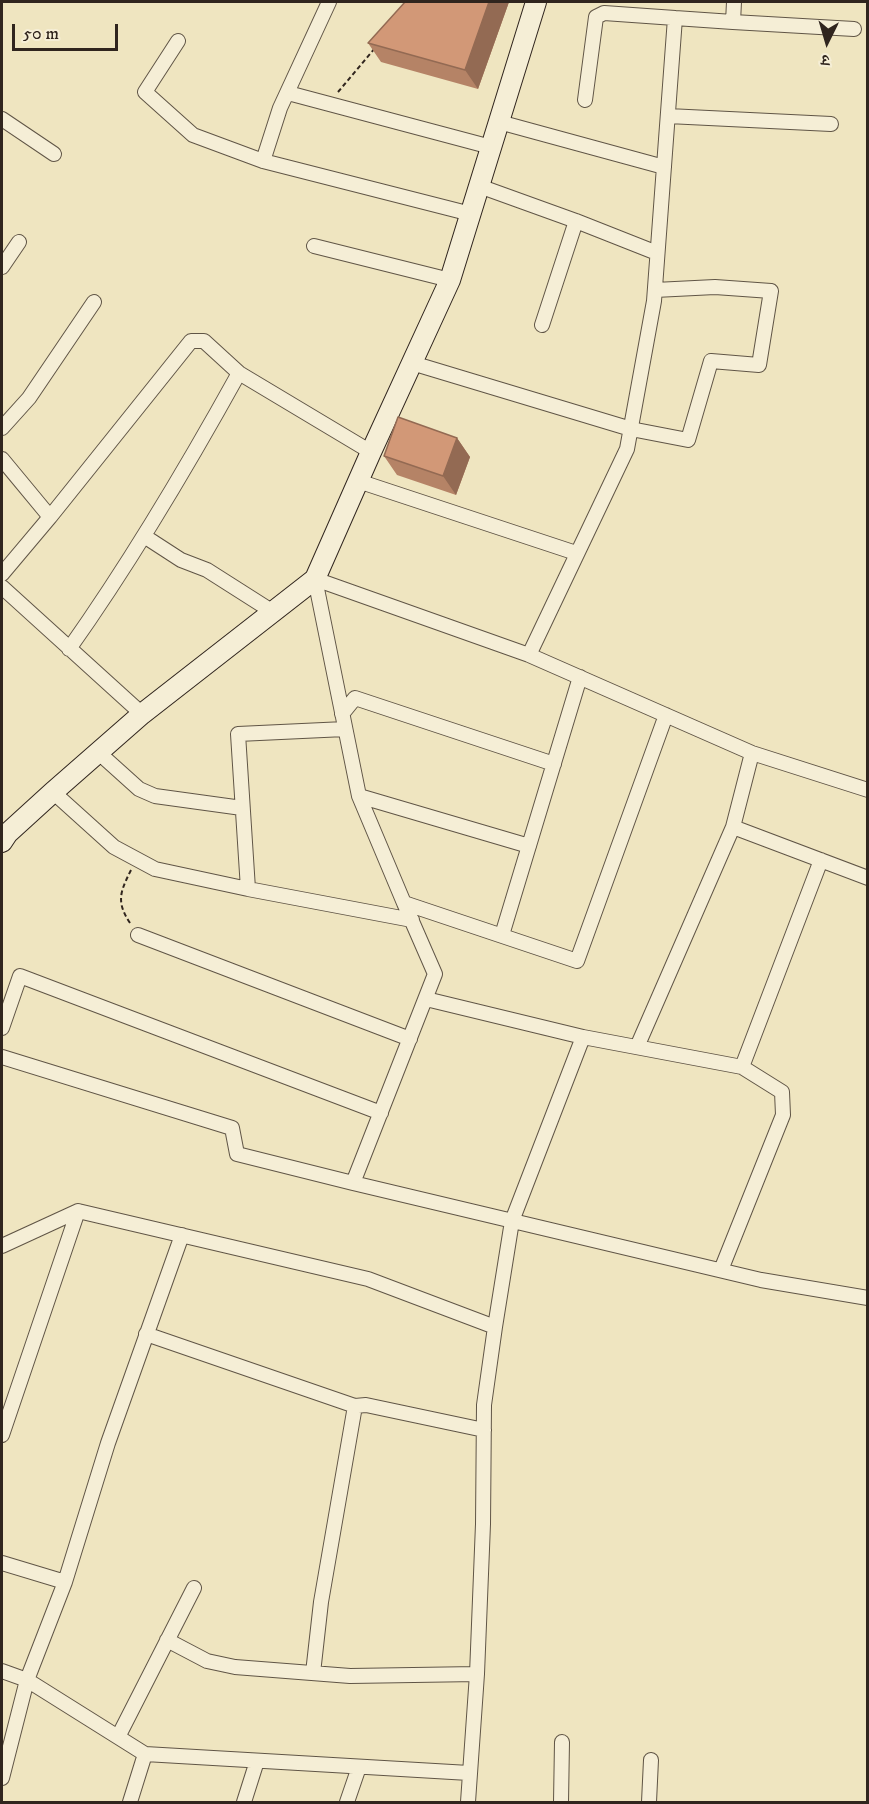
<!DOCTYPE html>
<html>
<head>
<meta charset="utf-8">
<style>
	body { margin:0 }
	#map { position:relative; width:869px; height:1804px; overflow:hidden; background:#efe5c0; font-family:"IM FELL DW Pica","Noto Serif Devanagari",serif }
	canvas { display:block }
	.frame { position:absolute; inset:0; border:3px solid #30251e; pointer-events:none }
	.north { position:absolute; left:797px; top:12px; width:60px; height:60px; -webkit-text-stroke:4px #f5eed6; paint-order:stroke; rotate:185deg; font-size:16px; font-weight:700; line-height:24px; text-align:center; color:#30251e }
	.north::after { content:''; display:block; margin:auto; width:21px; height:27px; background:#30251e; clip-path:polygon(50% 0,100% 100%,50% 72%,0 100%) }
	.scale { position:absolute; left:12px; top:24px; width:106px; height:27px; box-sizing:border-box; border:3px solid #30251e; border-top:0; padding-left:8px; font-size:18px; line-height:21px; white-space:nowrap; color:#30251e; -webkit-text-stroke:4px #f5eed6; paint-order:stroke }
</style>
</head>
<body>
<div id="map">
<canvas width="869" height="1804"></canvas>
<div class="frame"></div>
<div class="north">उ</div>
<div class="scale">50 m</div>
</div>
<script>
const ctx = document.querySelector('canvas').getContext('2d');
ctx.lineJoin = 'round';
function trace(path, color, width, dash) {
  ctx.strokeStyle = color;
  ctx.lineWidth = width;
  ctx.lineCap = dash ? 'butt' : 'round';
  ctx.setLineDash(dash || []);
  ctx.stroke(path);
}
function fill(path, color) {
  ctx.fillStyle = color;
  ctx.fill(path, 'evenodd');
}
const path = new Path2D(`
	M 338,92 L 375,48
	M 130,923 C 116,902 120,892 131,870`);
const street = new Path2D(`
	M 733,22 L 854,29
	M 178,41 L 145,92 L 193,135 L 263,161 L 471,214
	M 288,93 L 491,147
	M 585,100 L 596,17 L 604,13 L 675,18
	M 668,116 L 831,124
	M 2,119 L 54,154
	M 499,122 L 664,167
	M 263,161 L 280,108 L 329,2
	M 479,186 L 576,221 L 657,253
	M 314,246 L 450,280
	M 2,267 L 19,242
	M 542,325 L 576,221
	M 412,363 L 631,429 L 688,440 L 711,361 L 759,365 L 771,291 L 715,287 L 655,290
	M 2,428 L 29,398 L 94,302
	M 2,459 L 50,517
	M 358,481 L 576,553
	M 144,536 L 181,560 L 207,570 L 273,612
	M 2,574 L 50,517 L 191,341 L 204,341 L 239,373 L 371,452
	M 315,579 L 529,655 L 627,449 L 654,301 L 675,18 L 733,22 L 734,2
	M 315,579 L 359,796 L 404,903 L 577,961 L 666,715
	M 2,587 L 142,714
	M 69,649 C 132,560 187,467 239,373
	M 529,655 L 752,753 L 868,790
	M 342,714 L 355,698 L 554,764
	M 99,753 L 139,789 L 155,796 L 242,808
	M 752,753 L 733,827 L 868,878
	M 53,792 L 114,847 L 155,869 L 248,889 L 412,920
	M 359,796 L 529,846
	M 248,889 L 238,734 L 345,729
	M 404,903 L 435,974 L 353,1183 L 761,1280 L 868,1298
	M 138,935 L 410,1039
	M 502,935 L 580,677
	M 426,999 L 583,1037 L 512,1221 L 495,1327 L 484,1405 L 483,1524 L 477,1674 L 468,1802
	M 2,1028 L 20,976 L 381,1113
	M 583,1037 L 742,1067 L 821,860
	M 637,1047 L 733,827
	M 2,1057 L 232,1128 L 237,1154 L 353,1183
	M 2,1246 L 78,1211 L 368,1279 L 495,1327
	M 721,1270 L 783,1115 L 782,1092 L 742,1067
	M 146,1334 L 355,1406 L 366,1405 L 484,1430
	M 2,1435 L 78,1211
	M 2,1563 L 65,1582
	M 167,1640 L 207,1661 L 235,1667 L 350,1676 L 477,1674
	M 2,1671 L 27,1680 L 145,1754
	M 313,1673 L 321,1602 L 355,1406
	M 118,1737 L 194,1588
	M 2,1778 L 27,1680 L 65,1582 L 108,1443 L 182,1235
	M 130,1802 L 145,1754 L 469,1773
	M 244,1802 L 257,1761
	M 347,1802 L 359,1767
	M 561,1802 L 562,1742
	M 649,1802 L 651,1760`);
const secondary = new Path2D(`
	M 2,842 L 8,833 L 53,792 L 142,714 L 315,579 L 371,452 L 450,280 L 536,2`);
const wall = new Path2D(`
	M 405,2 L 509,2 L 478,89 L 381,62 L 368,43 Z
	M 457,438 L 470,457 L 456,495 L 397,475 L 384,456 Z`);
const shadedWall = new Path2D(`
	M 489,2 L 509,2 L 478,89 L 465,70 Z
	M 457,438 L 470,457 L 456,495 L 443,476 Z`);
const building = new Path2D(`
	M 405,2 L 489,2 L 465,70 L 368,43 Z
	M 398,417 L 457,438 L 443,476 L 384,456 Z`);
trace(street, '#605546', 16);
trace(secondary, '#30251e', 22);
trace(path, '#30251e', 2, [4.5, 3]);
trace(street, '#f5eed6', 14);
trace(secondary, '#f5eed6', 20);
fill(wall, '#b58366');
fill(shadedWall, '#936a53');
fill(building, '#d29877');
trace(building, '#936a53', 1.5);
</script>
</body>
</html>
